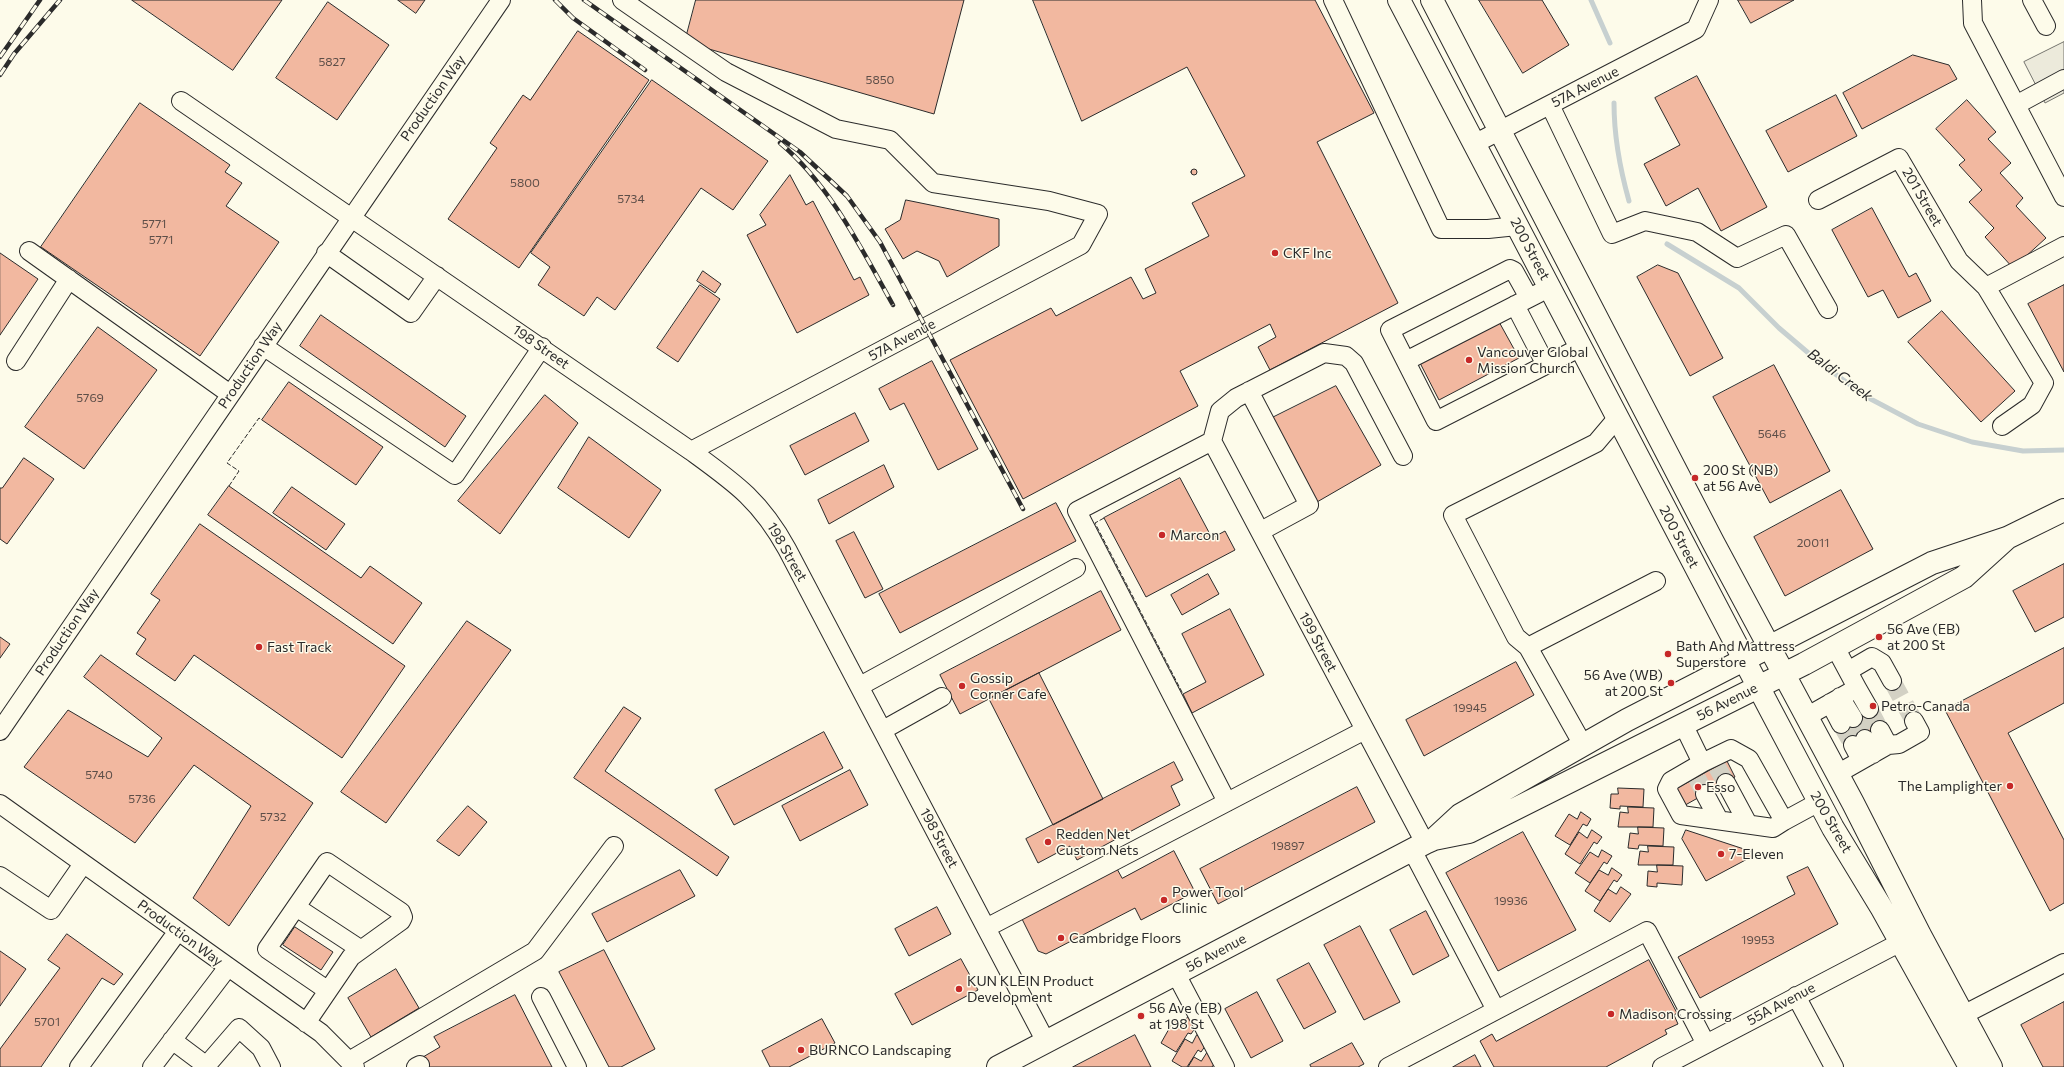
<!DOCTYPE html>
<html>
<head>
<meta charset="utf-8">
<style>
	body { margin:0 }
	canvas { display:block; background:#fdfbea }
</style>
</head>
<body>
<canvas width="2064" height="1067"></canvas>
<script>
const ctx = document.querySelector('canvas').getContext('2d');
ctx.lineJoin = 'round';
function fill(path, color) {
  ctx.fillStyle = color;
  ctx.fill(path, 'evenodd');
}
function trace(path, color, width, dash) {
  ctx.strokeStyle = color;
  ctx.lineWidth = width;
  ctx.lineCap = dash ? 'butt' : 'round';
  ctx.setLineDash(dash || []);
  ctx.stroke(path);
}
function write(font, color, halo, rows, align = 'center') {
  ctx.font = font + ' Commissioner,sans-serif';
  ctx.lineWidth = 3;
  ctx.setLineDash([]);
  ctx.textBaseline = 'middle';
  ctx.strokeStyle = halo;
  ctx.fillStyle = color;
  for (const [text, x, y, turn = 0] of rows) {
    ctx.save();
    ctx.translate(x, y);
    ctx.rotate((+turn || 0) * Math.PI / 180);
    ctx.textAlign = isNaN(turn) ? turn : align;
    if (halo) ctx.strokeText(text, 0, 0);
    ctx.fillText(text, 0, 0);
    ctx.restore();
  }
}
const parking = new Path2D(`
	M 2064,42 L 2064,93 L 2045,103 L 2024,62 Z`);
const stream = new Path2D(`
	M 1591,0 L 1610,43
	M 1614,103 C 1614,136 1620,169 1629,201
	M 1667,244 L 1739,288 L 1779,328 L 1819,362 L 1865,396 L 1918,424 L 1972,442 L 2023,451 L 2064,450`);
const building = new Path2D(`
	M 132,0 L 282,0 L 233,70 Z
	M 398,0 L 425,0 L 416,13 Z
	M 696,0 L 964,0 L 934,114 L 702,47 L 687,34 Z
	M 1033,0 L 1315,0 L 1374,113 L 1317,142 L 1398,303 L 1270,370 L 1258,347 L 1276,337 L 1270,324 L 1180,371 L 1198,406 L 1023,499 L 950,360 L 1051,308 L 1056,316 L 1131,277 L 1143,299 L 1156,293 L 1145,269 L 1209,236 L 1192,203 L 1245,176 L 1187,67 L 1082,121 Z
	M 1479,0 L 1542,0 L 1569,45 L 1523,73 Z
	M 1738,0 L 1794,0 L 1751,23 Z
	M 328,2 L 389,45 L 337,120 L 276,78 Z
	M 578,31 L 649,80 L 519,268 L 448,219 L 497,148 L 490,143 L 523,95 L 530,100 Z
	M 1913,55 L 1949,65 L 1957,79 L 1862,129 L 1843,93 Z
	M 1697,76 L 1767,207 L 1721,231 L 1698,188 L 1666,206 L 1644,164 L 1680,145 L 1655,98 Z
	M 652,80 L 768,161 L 733,210 L 701,188 L 615,310 L 597,297 L 584,316 L 538,285 L 550,267 L 531,253 Z
	M 1836,95 L 1857,136 L 1788,172 L 1766,131 Z
	M 1967,100 L 1996,132 L 1988,139 L 2011,163 L 2000,173 L 2023,198 L 2016,206 L 2046,238 L 2013,268 L 1985,237 L 1994,228 L 1969,202 L 1982,190 L 1959,165 L 1965,160 L 1936,129 Z
	M 140,103 L 230,165 L 225,172 L 242,183 L 226,206 L 279,242 L 200,356 L 41,247 Z
	M1191 172a3 3 0 1 1 6 0a3 3 0 1 1-6 0Z
	M 790,175 L 806,205 L 813,201 L 854,280 L 860,277 L 869,295 L 797,333 L 747,235 L 766,225 L 760,215 Z
	M 906,200 L 999,219 L 999,246 L 947,277 L 939,261 L 917,251 L 903,259 L 885,229 L 900,220 Z
	M 1872,208 L 1909,277 L 1916,273 L 1931,301 L 1898,318 L 1883,290 L 1868,297 L 1832,230 Z
	M 0,253 L 38,279 L 0,335 Z
	M 1658,265 L 1678,273 L 1723,358 L 1690,376 L 1637,277 Z
	M 703,271 L 721,284 L 715,293 L 697,281 Z
	M 700,285 L 720,299 L 678,362 L 657,348 Z
	M 2064,285 L 2064,372 L 2028,304 Z
	M 1942,311 L 2015,391 L 1981,422 L 1908,342 Z
	M 321,315 L 466,416 L 445,447 L 300,346 Z
	M 1498,320 L 1519,358 L 1439,400 L 1419,361 Z
	M 98,327 L 157,370 L 84,469 L 25,427 Z
	M 932,361 L 978,449 L 938,470 L 904,403 L 890,410 L 879,389 Z
	M 1774,365 L 1830,471 L 1770,503 L 1713,397 Z
	M 289,382 L 383,447 L 356,485 L 262,420 Z
	M 1336,386 L 1381,465 L 1317,502 L 1272,418 Z
	M 545,395 L 578,423 L 500,534 L 458,501 Z
	M 855,413 L 869,441 L 805,475 L 790,446 Z
	M 589,437 L 661,490 L 629,538 L 558,488 Z
	M 24,458 L 54,479 L 7,544 L 0,539 L 0,488 L 2,488 Z
	M 884,465 L 894,487 L 829,524 L 818,500 Z
	M 1180,478 L 1212,538 L 1225,531 L 1235,550 L 1146,597 L 1104,518 Z
	M 229,486 L 361,578 L 370,566 L 422,603 L 393,644 L 208,515 Z
	M 292,487 L 345,524 L 326,550 L 273,513 Z
	M 1841,490 L 1873,549 L 1785,596 L 1754,537 Z
	M 1056,503 L 1076,541 L 900,633 L 879,594 Z
	M 200,524 L 405,666 L 342,758 L 194,655 L 175,681 L 136,654 L 146,639 L 137,633 L 160,600 L 151,594 Z
	M 854,532 L 883,589 L 865,598 L 836,541 Z
	M 2064,564 L 2064,617 L 2035,632 L 2013,591 Z
	M 1208,574 L 1219,594 L 1182,615 L 1171,595 Z
	M 1101,591 L 1121,630 L 960,714 L 940,675 Z
	M 1230,609 L 1264,675 L 1192,713 L 1183,694 L 1206,682 L 1182,634 Z
	M 467,621 L 511,650 L 386,823 L 341,792 Z
	M 0,637 L 10,644 L 0,658 Z
	M 2064,648 L 2064,703 L 2008,733 L 2064,840 L 2064,903 L 2050,911 L 1945,710 Z
	M 101,655 L 313,803 L 229,926 L 193,898 L 251,806 L 194,765 L 135,843 L 24,767 L 68,710 L 148,757 L 162,738 L 84,677 Z
	M 1516,662 L 1534,695 L 1424,756 L 1406,720 Z
	M 1039,673 L 1103,799 L 1053,825 L 989,699 Z
	M 624,707 L 641,718 L 605,771 L 729,857 L 717,876 L 574,778 Z
	M 1873,707 L 1885,728 L 1851,747 L 1839,726 Z
	M 824,732 L 843,768 L 734,825 L 715,790 Z
	M 1727,761 L 1735,777 L 1680,808 L 1671,792 Z
	M 1174,762 L 1183,780 L 1171,786 L 1180,805 L 1077,860 L 1070,846 L 1038,863 L 1026,839 Z
	M 850,770 L 868,805 L 800,841 L 782,806 Z
	M 1357,787 L 1375,822 L 1218,904 L 1200,869 Z
	M 1618,788 L 1644,789 L 1643,807 L 1620,806 L 1620,809 L 1610,808 L 1611,794 L 1618,794 Z
	M 468,806 L 487,822 L 459,856 L 437,841 Z
	M 1628,807 L 1654,808 L 1653,827 L 1618,827 L 1620,812 L 1628,813 Z
	M 1581,812 L 1591,819 L 1587,826 L 1583,824 L 1570,845 L 1555,836 L 1569,814 L 1577,819 Z
	M 1638,827 L 1664,828 L 1663,846 L 1639,845 L 1638,849 L 1628,848 L 1630,833 L 1638,834 Z
	M 1592,830 L 1602,837 L 1597,844 L 1594,842 L 1580,864 L 1565,854 L 1579,832 L 1587,838 Z
	M 1686,830 L 1750,851 L 1753,856 L 1706,881 L 1682,839 Z
	M 1523,832 L 1576,930 L 1498,971 L 1446,873 Z
	M 1648,846 L 1674,847 L 1673,865 L 1638,865 L 1640,851 L 1648,852 Z
	M 1602,850 L 1612,856 L 1607,864 L 1604,862 L 1590,883 L 1575,873 L 1590,852 L 1598,857 Z
	M 1174,851 L 1195,892 L 1141,920 L 1135,908 L 1046,954 L 1038,951 L 1021,917 L 1116,867 L 1122,878 Z
	M 1657,865 L 1683,866 L 1682,885 L 1657,883 L 1657,887 L 1647,886 L 1648,871 L 1657,872 Z
	M 1808,867 L 1838,924 L 1700,998 L 1678,957 L 1795,894 L 1787,877 Z
	M 1612,868 L 1622,875 L 1617,882 L 1614,880 L 1600,901 L 1585,891 L 1599,870 L 1608,875 Z
	M 680,870 L 695,896 L 607,942 L 592,914 Z
	M 1621,887 L 1631,894 L 1610,922 L 1594,911 L 1608,889 L 1616,894 Z
	M 937,907 L 951,934 L 909,956 L 895,929 Z
	M 1426,911 L 1449,956 L 1413,975 L 1390,930 Z
	M 1360,926 L 1400,1002 L 1364,1020 L 1324,945 Z
	M 295,927 L 333,952 L 321,970 L 283,945 Z
	M 67,934 L 123,974 L 114,985 L 102,978 L 41,1067 L 0,1067 L 0,1049 L 60,968 L 48,960 Z
	M 604,950 L 655,1049 L 621,1067 L 609,1067 L 559,972 Z
	M 0,951 L 26,969 L 0,1006 Z
	M 961,959 L 978,990 L 912,1025 L 895,994 Z
	M 1649,960 L 1677,1013 L 1674,1015 L 1678,1024 L 1665,1030 L 1667,1034 L 1606,1067 L 1494,1067 L 1480,1041 L 1492,1034 L 1496,1041 Z
	M 1309,963 L 1336,1012 L 1304,1029 L 1277,980 Z
	M 396,969 L 419,1008 L 371,1037 L 348,998 Z
	M 1257,992 L 1283,1041 L 1251,1058 L 1225,1009 Z
	M 515,995 L 552,1067 L 428,1067 L 423,1057 L 440,1047 L 434,1037 Z
	M 2064,1002 L 2064,1067 L 2043,1067 L 2021,1025 Z
	M 1188,1017 L 1198,1024 L 1191,1034 L 1188,1033 L 1176,1052 L 1161,1043 L 1174,1020 L 1182,1025 Z
	M 822,1019 L 835,1043 L 789,1067 L 770,1067 L 762,1051 Z
	M 1135,1035 L 1151,1067 L 1073,1067 Z
	M 1197,1035 L 1208,1042 L 1201,1052 L 1198,1050 L 1187,1067 L 1182,1067 L 1172,1061 L 1185,1039 L 1192,1043 Z
	M 1352,1043 L 1364,1064 L 1358,1067 L 1311,1067 L 1310,1065 Z
	M 1207,1053 L 1217,1060 L 1212,1067 L 1188,1067 L 1194,1057 L 1201,1061 Z
	M 1475,1055 L 1481,1067 L 1453,1067 Z`);
const minorTunnel = new Path2D(`
	M 1892,681 L 1914,721
	M 1869,709 L 1880,730
	M 1853,718 L 1865,739
	M 1841,724 L 1853,745
	M 1717,767 L 1726,783
	M 1697,778 L 1705,794`);
const minor = new Path2D(`
	M 622,0 L 726,72 L 836,129 L 890,140 L 933,183 L 1049,201 L 1098,214 L 1081,245 L 691,451
	M 1333,0 L 1441,229 L 1488,229 L 1517,226
	M 1972,0 L 1973,23 L 2064,197
	M 2032,0 L 2046,26
	M 181,101 L 691,451 C 735,483 760,500 787,549 L 1046,1042
	M 1550,105 L 1612,234 L 1645,221 L 1697,232 L 1737,258 L 1786,235 L 1828,309
	M 2016,105 L 2064,79
	M 1474,144 L 1696,29 L 1709,0
	M 1818,200 L 1899,158 L 1959,261 L 1986,287 L 2044,383 L 2032,405 L 2002,426
	M 29,251 L 230,394
	M 326,253 L 411,313 L 437,276
	M 1986,287 L 2064,246
	M 1529,298 L 1514,271 L 1510,269 L 1390,330 L 1436,421 L 1581,347
	M 1515,305 L 1546,365
	M 263,346 L 455,475 L 542,347
	M 16,361 L 69,279
	M 1406,361 L 1539,293
	M 1249,391 L 1309,505 L 1261,531
	M 1212,441 L 1425,843
	M 1528,647 L 1656,581
	M 1848,671 L 1872,657 L 1882,663 L 1892,681
	M 860,686 L 1076,568
	M 1857,688 L 1869,709
	M 1840,697 L 1853,718
	M 1830,703 L 1841,724
	M 1806,717 L 1857,688 L 1835,647
	M 1683,724 L 1702,763 L 1731,749 L 1749,759 L 1784,821 L 1819,802
	M 883,730 L 942,697
	M 0,731 L 501,0
	M 1865,739 L 1873,754
	M 1583,745 L 1528,647 L 1516,637 L 1453,515 L 1596,443 L 1618,417
	M 1853,745 L 1861,760
	M 1888,745 L 1899,744 L 1920,732 L 1914,721
	M 1702,763 L 1671,781 L 1667,789 L 1681,815 L 1773,828 L 1784,821
	M 1837,774 L 1888,745 L 1880,730
	M 1726,783 L 1748,824
	M 1705,794 L 1719,820
	M 1227,802 L 1077,511 L 1212,441 L 1220,411 L 1236,398 L 1324,353 L 1346,356 L 1354,363 L 1403,456
	M 0,804 L 321,1033 L 355,1067
	M 1412,850 L 1496,1010
	M 0,876 L 51,910 L 83,864
	M 296,907 L 360,949
	M 986,928 L 1365,730
	M 1176,974 L 1225,1067
	M 1796,996 L 1834,1067
	M 541,997 L 577,1067
	M 1963,1015 L 2064,963
	M 306,1023 L 351,957 L 401,921 L 403,917 L 401,912 L 327,862 L 267,949 L 327,990
	M 172,1040 L 208,1067
	M 349,1061 L 535,951 L 614,846
	M 207,1065 L 239,1028 L 261,1048 L 271,1067
	M 79,1067 L 178,931
	M 152,1067 L 228,967
	M 416,1067 L 420,1065
	M 1388,1067 L 1647,931 L 1706,1044
	M 1662,1067 L 1901,942`);
const major = new Path2D(`
	M 1399,0 L 1770,709 L 1833,828 L 1881,907 L 1970,1067
	M 1432,0 L 1713,542 L 1853,803 L 1920,935 L 1991,1067
	M 1434,839 L 1460,815 L 1627,720 L 1932,563 L 2007,538 L 2064,510
	M 998,1067 L 1425,843 L 1434,839 L 1469,832 L 1804,664 L 1964,577 L 2007,538`);
const rail = new Path2D(`
	M 555,0 L 573,18 L 645,70
	M 584,0 L 800,152 L 847,196 L 880,242 L 1023,509
	M 0,57 L 40,0
	M 0,75 L 14,54 L 60,0
	M 780,143 C 830,185 861,248 893,305`);
const fence = new Path2D(`
	M 229,486 L 239,471 L 227,463 L 259,418 L 262,420
	M 1104,518 L 1095,523 L 1183,694`);
const markers = [
	[1275,253,4,"#c62828"],
	[1469,360,4,"#c62828"],
	[1695,478,4,"#c62828"],
	[1162,535,4,"#c62828"],
	[1879,637,4,"#c62828"],
	[259,647,4,"#c62828"],
	[1668,654,4,"#c62828"],
	[1671,683,4,"#c62828"],
	[962,686,4,"#c62828"],
	[1873,706,4,"#c62828"],
	[2010,786,4,"#c62828"],
	[1698,787,4,"#c62828"],
	[1048,842,4,"#c62828"],
	[1721,854,4,"#c62828"],
	[1164,900,4,"#c62828"],
	[1061,938,4,"#c62828"],
	[959,989,4,"#c62828"],
	[1611,1014,4,"#c62828"],
	[1141,1016,4,"#c62828"],
	[801,1050,4,"#c62828"]
];
const numberNames = [
	["5827",332,62],
	["5850",880,80],
	["5800",525,183],
	["5734",631,199],
	["5771",154,224],
	["5771",161,240],
	["5769",90,398],
	["5646",1772,434],
	["20011",1813,543],
	["19945",1470,708],
	["5740",99,775],
	["5736",142,799],
	["5732",273,817],
	["19897",1288,846],
	["19936",1511,901],
	["19953",1758,940],
	["5701",47,1022]
];
const streetNames = [
	["57A Avenue",1585,87,-27],
	["Production Way",433,98,-55],
	["201 Street",1922,197,60],
	["200 Street",1530,249,62],
	["57A Avenue",902,340,-28],
	["198 Street",541,347,35],
	["Production Way",250,365,-56],
	["200 Street",1679,537,62],
	["198 Street",787,552,60],
	["Production Way",67,632,-56],
	["199 Street",1318,642,62],
	["56 Avenue",1727,702,-27],
	["200 Street",1831,822,60],
	["198 Street",939,838,62],
	["Production Way",180,933,36],
	["56 Avenue",1216,953,-28],
	["55A Avenue",1781,1004,-28]
];
const poiNames = [
	["CKF Inc",1283,253],
	["Vancouver Global",1477,352],
	["Mission Church",1477,368],
	["200 St (NB)",1703,470],
	["at 56 Ave",1703,486],
	["Marcon",1170,535],
	["56 Ave (EB)",1887,629],
	["at 200 St",1887,645],
	["Bath And Mattress",1676,646],
	["Superstore",1676,662],
	["Fast Track",267,647],
	["56 Ave (WB)",1663,675,"right"],
	["at 200 St",1663,691,"right"],
	["Gossip",970,678],
	["Corner Cafe",970,694],
	["Petro-Canada",1881,706],
	["The Lamplighter",2002,786,"right"],
	["Esso",1706,787],
	["Redden Net",1056,834],
	["Custom Nets",1056,850],
	["7-Eleven",1729,854],
	["Power Tool",1172,892],
	["Clinic",1172,908],
	["Cambridge Floors",1069,938],
	["KUN KLEIN Product",967,981],
	["Development",967,997],
	["56 Ave (EB)",1149,1008],
	["at 198 St",1149,1024],
	["Madison Crossing",1619,1014],
	["BURNCO Landscaping",809,1050]
];
const waterNames = [
	["Baldi Creek",1840,375,37]
];
fill(parking, '#eceadb');
trace(parking, '#74746e', 1);
trace(stream, '#c7d0d0', 5);
fill(building, '#f2b8a0');
trace(building, '#2b2b2b', 1);
trace(minorTunnel, '#d3d1c4', 18, [18, 9]);
trace(minor, '#2b2b2b', 20);
trace(major, '#2b2b2b', 24);
trace(minor, '#fdfbea', 18);
trace(major, '#fdfbea', 22);
trace(rail, '#2b2b2b', 4.5);
trace(rail, '#fdfbea', 3, [9]);
trace(fence, '#2b2b2b', 1, [5, 2]);
for (const [x, y, r, color] of markers) {
  const dot = new Path2D();
  dot.arc(x, y, r, 0, 2 * Math.PI);
  ctx.fillStyle = color;
  ctx.fill(dot);
  trace(dot, '#fdfbea', 1.5);
}
write('12px', '#5d4e48', null, numberNames);
write('14px', '#2b2b2b', '#fdfbea', streetNames);
write('14px', '#2b2b2b', '#fdfbea', poiNames, 'left');
write('italic 15px', '#2b2b2b', '#fdfbea', waterNames);
</script>
</body>
</html>
